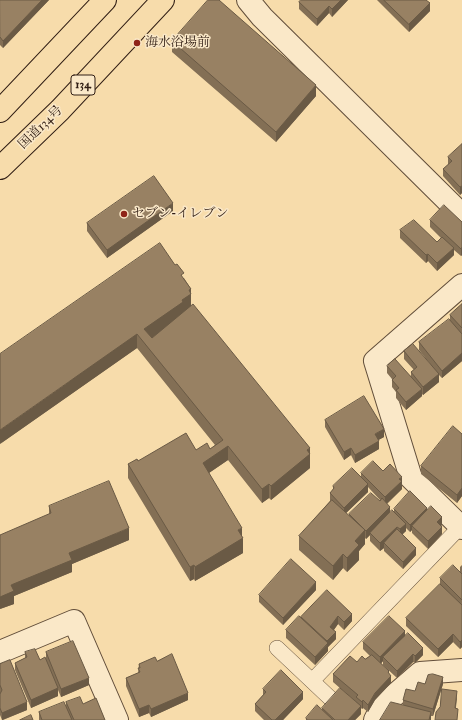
<!DOCTYPE html>
<html>
<head>
<meta charset="utf-8">
<style>
	body { margin:0 }
	canvas { display:block; background:#f7dcab }
</style>
</head>
<body>
<canvas width="462" height="720"></canvas>
<script>
const ctx = document.querySelector('canvas').getContext('2d');
ctx.lineJoin = 'round';
function trace(path, color, width, dash) {
  ctx.strokeStyle = color;
  ctx.lineWidth = width;
  ctx.lineCap = dash ? 'butt' : 'round';
  ctx.setLineDash(dash || []);
  ctx.stroke(path);
}
function fill(path, color) {
  ctx.fillStyle = color;
  ctx.fill(path, 'evenodd');
}
function write(font, color, halo, rows, align = 'center') {
  ctx.font = font + ' "IM FELL Double Pica","Noto Serif JP",serif';
  ctx.lineWidth = 3;
  ctx.setLineDash([]);
  ctx.textBaseline = 'middle';
  ctx.strokeStyle = halo;
  ctx.fillStyle = color;
  for (const [text, x, y, turn = 0] of rows) {
    ctx.save();
    ctx.translate(x, y);
    ctx.rotate((+turn || 0) * Math.PI / 180);
    ctx.textAlign = isNaN(turn) ? turn : align;
    if (halo) ctx.strokeText(text, 0, 0);
    ctx.fillText(text, 0, 0);
    ctx.restore();
  }
}
const service = new Path2D(`
	M 277,648 L 331,699
	M 312,681 L 461,526`);
const minor = new Path2D(`
	M 248,0 L 262,17 L 462,215
	M 462,285 L 375,361 L 411,478 L 462,528
	M 0,652 L 74,621 L 117,720
	M 375,720 L 382,706 L 420,673 L 462,670`);
const trunk = new Path2D(`
	M 0,111 L 105,0
	M 0,168 L 60,110 L 163,0`);
const wall = new Path2D(`
	M 0,0 L 49,0 L 3,48 L 0,45 Z
	M 301,0 L 348,0 L 332,17 L 329,13 L 317,26 L 299,9 L 299,2 Z
	M 377,0 L 426,0 L 430,11 L 409,32 Z
	M 172,41 L 316,96 L 276,142 L 172,52 Z
	M 462,144 L 462,193 L 460,195 L 443,176 L 443,169 L 448,165 L 448,157 Z
	M 173,211 L 107,258 L 87,231 L 87,223 Z
	M 430,220 L 462,222 L 462,255 L 461,256 L 454,250 L 454,255 L 437,271 L 428,261 L 426,263 L 400,238 L 400,230 L 437,242 L 441,238 L 430,227 Z
	M 184,278 L 191,289 L 191,306 L 310,448 L 310,468 L 271,500 L 269,498 L 262,503 L 228,460 L 209,473 L 242,536 L 243,553 L 195,581 L 194,579 L 190,581 L 128,478 L 128,464 L 138,461 L 196,450 L 210,449 L 215,445 L 137,348 L 0,444 Z
	M 462,304 L 462,361 L 442,378 L 439,375 L 439,382 L 423,395 L 422,394 L 422,396 L 406,410 L 396,398 L 396,392 L 392,387 L 392,379 L 387,373 L 387,366 L 411,376 L 411,372 L 414,370 L 404,359 L 404,351 L 431,365 L 419,350 L 419,342 L 450,321 L 450,315 Z
	M 325,420 L 384,437 L 378,440 L 379,449 L 355,463 L 351,455 L 344,460 L 325,427 Z
	M 462,434 L 462,496 L 457,503 L 421,474 L 421,466 Z
	M 383,471 L 402,484 L 402,489 L 387,504 L 390,512 L 394,512 L 394,509 L 427,511 L 442,525 L 441,526 L 442,534 L 428,549 L 412,533 L 412,530 L 410,532 L 406,528 L 406,531 L 402,534 L 416,555 L 403,569 L 384,551 L 384,548 L 380,551 L 370,541 L 370,535 L 366,539 L 365,538 L 365,544 L 359,551 L 359,560 L 347,572 L 343,568 L 333,580 L 299,550 L 299,536 L 330,501 L 330,493 L 333,490 L 333,486 L 361,477 L 361,473 ZM 368,487 L 380,500 L 380,501 L 349,514 L 349,516 L 346,513 L 368,492 Z
	M 49,506 L 129,540 L 72,564 L 72,572 L 14,596 L 14,604 L 0,609 L 49,514 Z
	M 462,565 L 462,647 L 460,649 L 453,642 L 438,657 L 406,626 L 406,618 L 440,584 L 440,578 L 460,572 L 460,567 Z
	M 316,590 L 283,625 L 259,602 L 259,595 Z
	M 327,590 L 352,621 L 344,630 L 338,624 L 334,630 L 336,639 L 328,647 L 328,651 L 315,665 L 286,638 L 286,630 L 301,618 L 301,617 Z
	M 405,635 L 423,655 L 415,663 L 413,662 L 397,678 L 383,665 L 383,661 L 381,663 L 389,674 L 391,683 L 375,700 L 368,712 L 363,708 L 362,709 L 361,708 L 361,714 L 355,720 L 306,720 L 306,718 L 322,710 L 322,708 L 356,703 L 356,702 L 333,682 L 333,674 L 365,659 L 370,656 L 363,649 L 363,642 Z
	M 25,652 L 40,660 L 46,658 L 46,652 L 89,685 L 61,697 L 58,690 L 58,696 L 31,708 L 15,670 L 15,663 L 25,658 Z
	M 157,661 L 188,700 L 151,717 L 149,713 L 139,717 L 126,686 L 126,678 L 138,673 L 139,664 Z
	M 0,664 L 27,710 L 3,720 L 2,720 L 0,715 Z
	M 425,684 L 443,684 L 433,716 L 431,716 L 431,720 L 403,705 L 403,700 Z
	M 263,689 L 303,699 L 283,720 L 264,720 L 255,711 L 255,704 L 263,695 Z
	M 66,702 L 83,704 L 105,720 L 39,720 L 39,712 L 66,707 Z`);
const shadedWall = new Path2D(`
	M 42,0 L 49,0 L 3,48 L 3,41 Z
	M 341,0 L 348,0 L 332,17 L 332,9 Z
	M 430,3 L 430,11 L 409,32 L 409,24 Z
	M 329,6 L 329,13 L 317,26 L 317,19 Z
	M 316,85 L 316,96 L 276,142 L 276,132 Z
	M 462,186 L 462,193 L 460,195 L 460,187 Z
	M 173,203 L 173,211 L 107,258 L 107,250 Z
	M 462,247 L 462,255 L 461,256 L 461,249 Z
	M 454,248 L 454,255 L 437,271 L 437,263 Z
	M 428,254 L 428,261 L 426,263 L 426,255 Z
	M 191,289 L 191,308 L 183,316 L 144,343 L 144,329 L 182,300 L 189,290 Z
	M 137,334 L 137,348 L 0,444 L 0,430 Z
	M 462,353 L 462,361 L 442,378 L 442,371 Z
	M 439,374 L 439,382 L 423,395 L 423,387 Z
	M 422,389 L 422,396 L 406,410 L 406,402 Z
	M 384,429 L 384,437 L 375,442 L 375,434 Z
	M 379,441 L 379,449 L 355,463 L 355,455 Z
	M 228,446 L 228,460 L 203,477 L 203,463 Z
	M 310,448 L 310,468 L 271,500 L 271,486 Z
	M 351,448 L 351,455 L 344,460 L 344,452 Z
	M 402,477 L 402,489 L 385,505 L 385,497 L 399,479 Z
	M 269,484 L 269,498 L 262,503 L 262,489 Z
	M 368,484 L 368,492 L 344,515 L 344,508 Z
	M 462,488 L 462,496 L 457,503 L 457,495 Z
	M 390,507 L 390,514 L 370,533 L 370,535 L 366,539 L 366,531 Z
	M 427,508 L 427,515 L 412,526 L 412,530 L 410,532 L 410,525 Z
	M 442,517 L 442,525 L 437,529 L 437,522 Z
	M 406,524 L 406,531 L 400,537 L 400,529 Z
	M 397,527 L 397,534 L 384,543 L 384,548 L 380,551 L 380,543 Z
	M 442,527 L 442,534 L 428,549 L 428,541 Z
	M 129,528 L 129,540 L 72,564 L 72,572 L 14,596 L 14,604 L 0,609 L 0,597 L 11,585 L 69,553 Z
	M 242,528 L 242,539 L 243,538 L 243,553 L 195,581 L 195,567 L 238,530 Z
	M 365,530 L 365,544 L 359,551 L 359,560 L 347,572 L 347,558 L 355,541 Z
	M 416,548 L 416,555 L 403,569 L 403,562 Z
	M 343,554 L 343,568 L 333,580 L 333,566 Z
	M 194,565 L 194,579 L 190,581 L 190,567 Z
	M 316,582 L 316,590 L 283,625 L 283,618 Z
	M 352,614 L 352,621 L 344,630 L 344,622 Z
	M 338,616 L 338,624 L 330,635 L 330,627 Z
	M 405,631 L 405,638 L 383,657 L 383,661 L 380,665 L 380,657 Z
	M 336,632 L 336,639 L 328,647 L 328,651 L 315,665 L 315,657 L 327,645 L 327,641 Z
	M 453,634 L 453,642 L 438,657 L 438,649 Z
	M 462,640 L 462,647 L 460,649 L 460,642 Z
	M 423,648 L 423,655 L 415,663 L 415,656 Z
	M 413,654 L 413,662 L 397,678 L 397,671 Z
	M 389,671 L 389,678 L 391,676 L 391,683 L 375,700 L 368,712 L 368,705 Z
	M 443,677 L 443,684 L 433,716 L 433,709 Z
	M 89,678 L 89,685 L 61,697 L 61,689 Z
	M 58,688 L 58,696 L 31,708 L 31,700 Z
	M 457,691 L 457,698 L 455,716 L 455,708 Z
	M 303,692 L 303,699 L 283,720 L 275,720 Z
	M 188,693 L 188,700 L 151,717 L 151,709 Z
	M 363,700 L 363,708 L 362,709 L 362,702 Z
	M 27,702 L 27,710 L 2,720 L 2,713 Z
	M 149,705 L 149,713 L 139,717 L 139,709 Z
	M 361,706 L 361,714 L 355,720 L 348,720 Z
	M 431,712 L 431,720 L 429,720 Z`);
const building = new Path2D(`
	M 0,0 L 42,0 L 3,41 L 0,37 Z
	M 208,0 L 219,0 L 316,85 L 276,132 L 172,41 Z
	M 301,0 L 341,0 L 332,9 L 329,6 L 317,19 L 299,2 Z
	M 384,0 L 426,0 L 430,3 L 409,24 Z
	M 462,144 L 462,186 L 460,187 L 443,169 L 452,161 L 448,157 Z
	M 154,176 L 173,203 L 107,250 L 87,223 Z
	M 444,205 L 462,222 L 462,247 L 461,249 L 430,220 Z
	M 414,220 L 437,242 L 442,237 L 454,248 L 437,263 L 428,254 L 426,255 L 400,230 Z
	M 160,243 L 175,265 L 177,264 L 184,273 L 181,275 L 191,289 L 189,290 L 191,294 L 182,300 L 183,302 L 144,329 L 152,338 L 193,304 L 310,448 L 307,450 L 310,454 L 271,486 L 269,484 L 262,489 L 228,446 L 203,463 L 242,528 L 238,530 L 243,538 L 195,567 L 194,565 L 190,567 L 128,464 L 137,459 L 138,461 L 186,433 L 196,450 L 207,443 L 210,449 L 223,440 L 137,334 L 0,430 L 0,354 Z
	M 462,304 L 462,328 L 450,315 Z
	M 449,319 L 462,334 L 462,353 L 442,371 L 419,342 Z
	M 413,344 L 439,374 L 423,387 L 411,372 L 417,367 L 404,351 Z
	M 395,359 L 422,389 L 406,402 L 396,390 L 399,388 L 392,380 L 396,376 L 387,366 Z
	M 364,396 L 384,429 L 375,434 L 379,441 L 355,455 L 351,448 L 344,452 L 325,420 Z
	M 453,426 L 462,434 L 462,488 L 457,495 L 421,466 Z
	M 373,461 L 383,471 L 390,464 L 402,477 L 399,479 L 402,481 L 385,497 L 361,473 Z
	M 352,468 L 368,484 L 344,508 L 330,493 L 334,488 L 333,486 Z
	M 109,481 L 129,528 L 69,553 L 72,560 L 11,585 L 14,591 L 0,597 L 0,535 L 51,513 L 49,506 Z
	M 410,491 L 427,508 L 410,525 L 394,509 Z
	M 371,493 L 380,501 L 382,498 L 390,507 L 366,531 L 349,514 Z
	M 332,500 L 365,530 L 355,541 L 359,545 L 347,558 L 343,554 L 333,566 L 299,536 Z
	M 431,506 L 442,517 L 437,522 L 442,527 L 428,541 L 412,526 Z
	M 392,510 L 406,524 L 400,529 L 397,527 L 380,543 L 370,533 Z
	M 397,529 L 416,548 L 403,562 L 384,543 Z
	M 291,559 L 316,582 L 283,618 L 259,595 Z
	M 453,565 L 462,574 L 462,600 L 440,578 Z
	M 440,584 L 462,605 L 462,640 L 460,642 L 453,634 L 438,649 L 406,618 Z
	M 327,590 L 352,614 L 344,622 L 338,616 L 330,627 L 336,632 L 327,641 L 301,617 Z
	M 299,616 L 328,643 L 315,657 L 286,630 Z
	M 389,616 L 405,631 L 380,657 L 363,642 Z
	M 408,633 L 423,648 L 415,656 L 413,654 L 397,671 L 383,657 Z
	M 73,641 L 89,678 L 61,689 L 46,652 Z
	M 35,649 L 40,660 L 45,657 L 58,688 L 31,700 L 15,663 L 27,657 L 25,652 Z
	M 172,654 L 188,693 L 151,709 L 149,705 L 139,709 L 126,678 L 140,672 L 138,668 L 140,668 L 139,664 L 155,657 L 157,661 Z
	M 372,655 L 389,671 L 388,672 L 391,676 L 375,693 L 368,705 L 363,700 L 362,702 L 356,697 L 358,695 L 333,674 L 350,656 L 357,662 L 362,656 L 365,659 Z
	M 10,660 L 27,702 L 2,713 L 0,708 L 0,694 L 2,690 L 0,685 L 0,664 Z
	M 281,670 L 303,692 L 275,720 L 272,720 L 255,704 L 266,692 L 263,689 Z
	M 433,674 L 443,677 L 433,709 L 403,700 L 406,689 L 415,691 L 418,682 L 425,684 L 428,675 Z
	M 340,688 L 361,706 L 348,720 L 335,720 L 322,708 Z
	M 442,689 L 457,691 L 455,708 L 458,709 L 457,720 L 435,720 L 436,712 L 440,707 Z
	M 80,697 L 83,704 L 96,698 L 105,720 L 74,720 L 66,702 Z
	M 64,702 L 72,720 L 42,720 L 39,712 Z
	M 391,702 L 431,712 L 429,720 L 380,720 Z
	M 317,705 L 333,720 L 307,720 L 306,718 Z
	M 31,715 L 33,720 L 20,720 Z`);
const markers = [
	[137,43,4,"#8f2418"],
	[124,214,4,"#8f2418"]
];
const shields = [
	[83,85,24]
];
const shieldNames = [
	["134",83,85]
];
const poiNames = [
	["海水浴場前",145,43],
	["セブン-イレブン",132,214]
];
const streetNames = [
	["国道134号",41,128,-44]
];
trace(service, '#624e3a', 16);
trace(minor, '#624e3a', 24);
trace(trunk, '#311e14', 24);
trace(service, '#fae8c8', 15);
trace(minor, '#fae8c8', 22);
trace(trunk, '#f7dcab', 22);
fill(wall, '#836f55');
fill(shadedWall, '#6a5a45');
fill(building, '#988163');
trace(building, '#6a5a45', 1);
for (const [x, y, r, color] of markers) {
  const dot = new Path2D();
  dot.arc(x, y, r, 0, 2 * Math.PI);
  ctx.fillStyle = color;
  ctx.fill(dot);
  trace(dot, '#fae8c8', 1.5);
}
for (const [x, y, w] of shields) {
  const box = new Path2D();
  box.roundRect(x - w / 2, y - 10, w, 20, 3);
  ctx.fillStyle = '#fae8c8';
  ctx.fill(box);
  trace(box, '#311e14', 1);
}
write('bold 12px', '#311e14', null, shieldNames);
write('13px', '#311e14', '#fae8c8', poiNames, 'left');
write('13px', '#311e14', '#fae8c8', streetNames);
</script>
</body>
</html>
